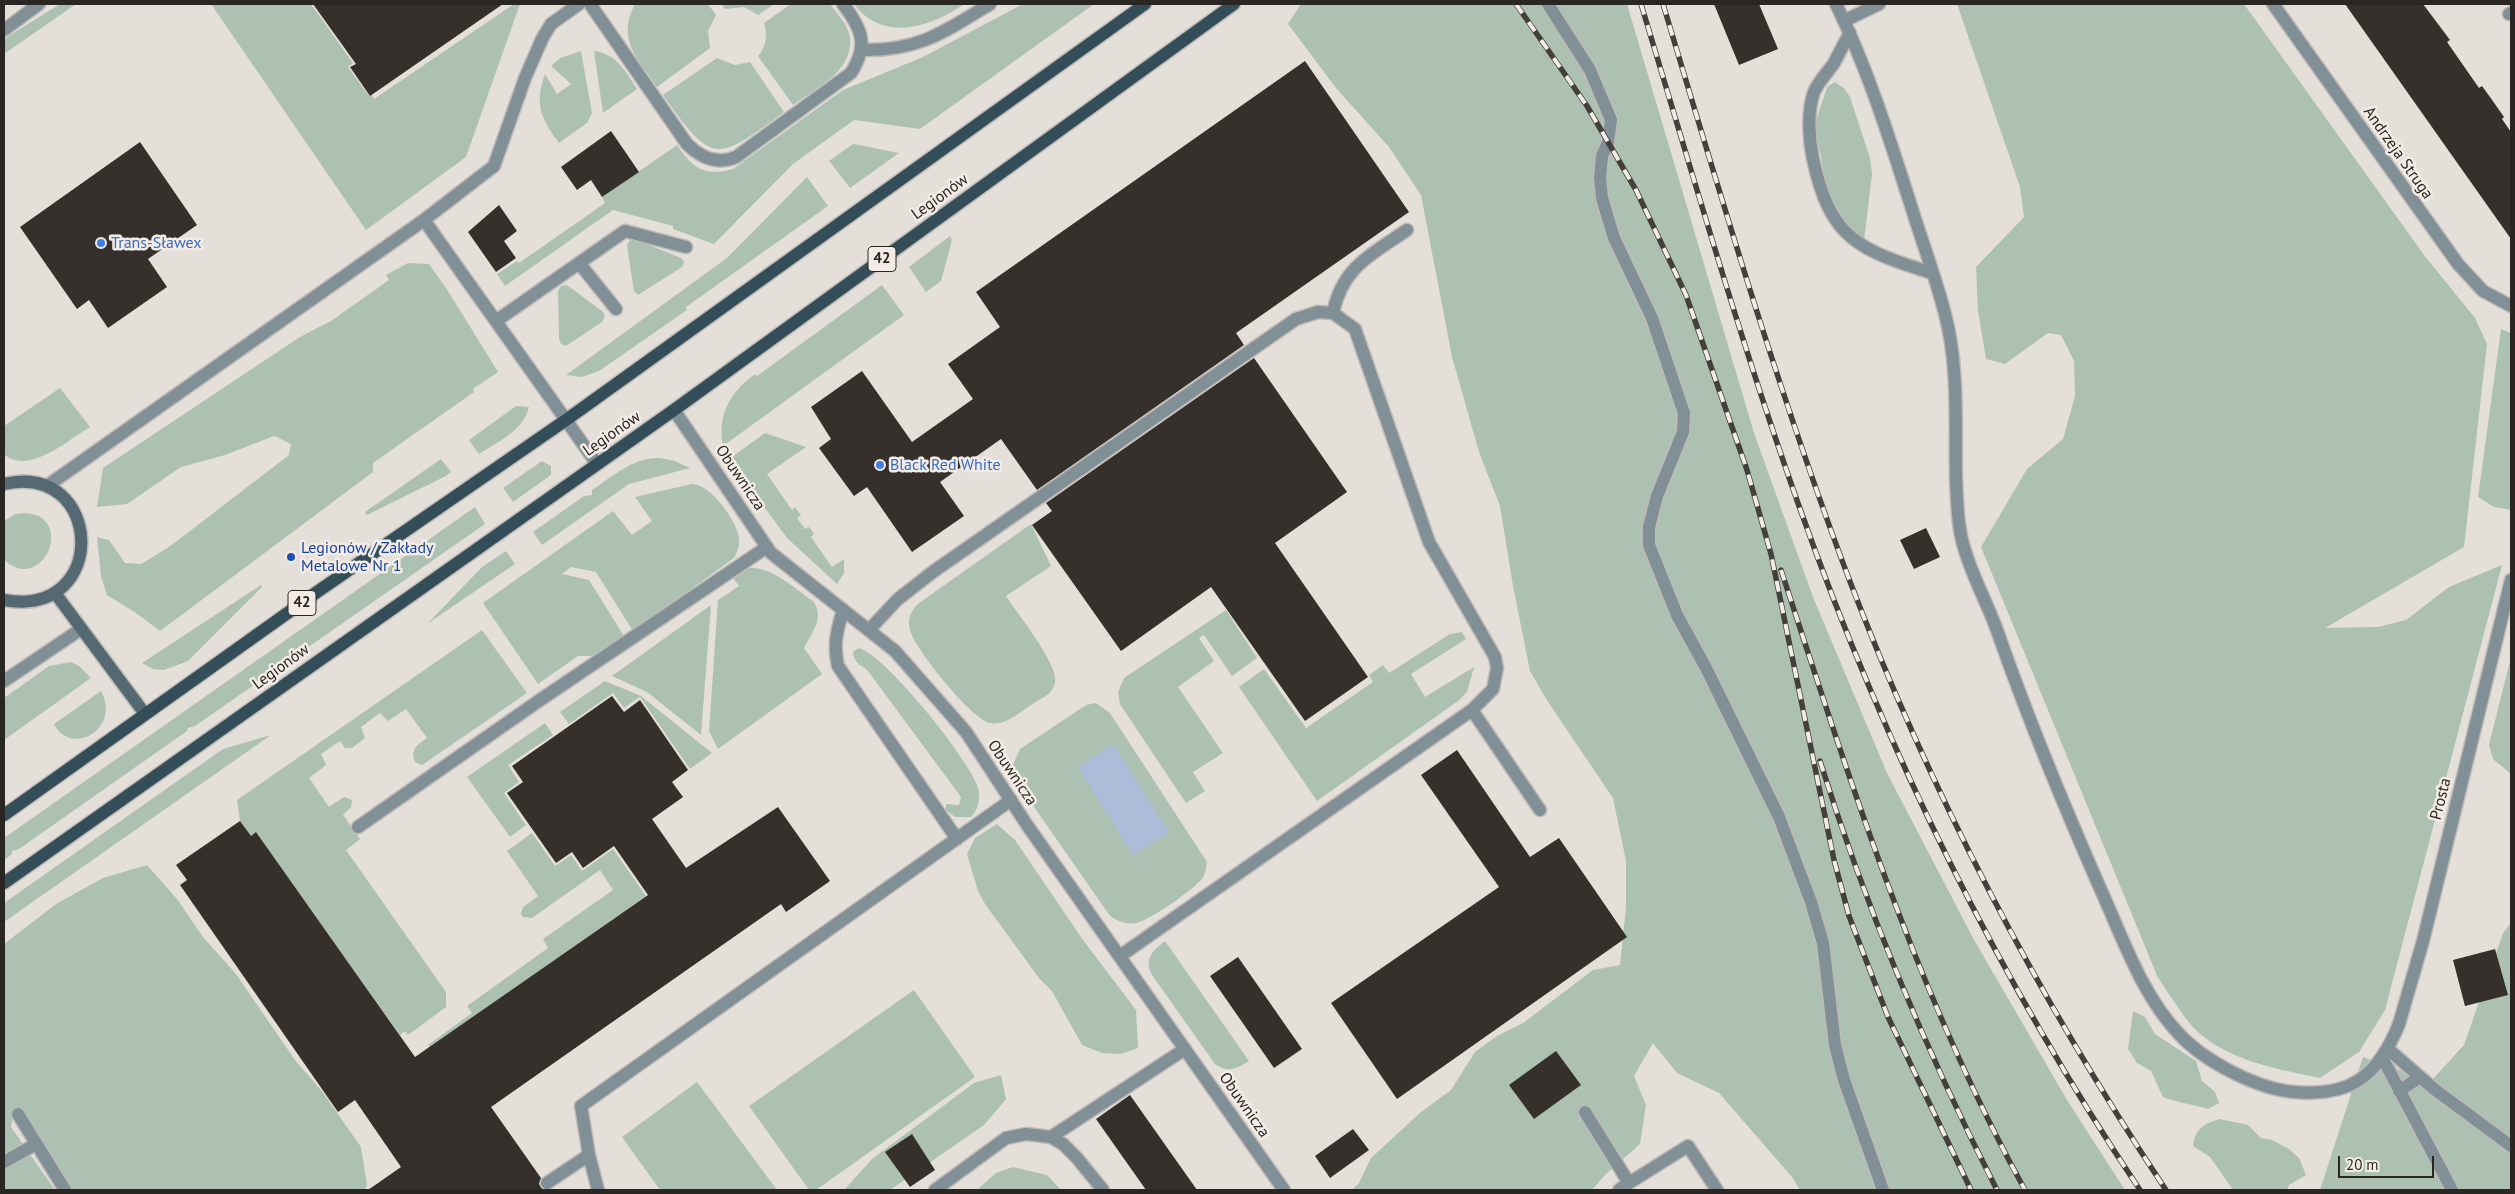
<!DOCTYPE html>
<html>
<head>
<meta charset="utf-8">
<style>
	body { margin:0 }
	#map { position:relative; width:2515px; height:1194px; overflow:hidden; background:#e5dfd9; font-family:"PT Sans",sans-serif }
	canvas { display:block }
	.frame { position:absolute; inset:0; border:5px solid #292624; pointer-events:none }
	.scale { position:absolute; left:2338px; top:1156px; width:96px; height:22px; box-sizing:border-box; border:2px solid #292624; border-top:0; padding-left:6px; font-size:15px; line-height:18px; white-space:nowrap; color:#292624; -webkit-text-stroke:4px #f3ece6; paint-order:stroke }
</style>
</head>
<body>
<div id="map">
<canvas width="2515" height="1194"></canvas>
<div class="frame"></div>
<div class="scale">20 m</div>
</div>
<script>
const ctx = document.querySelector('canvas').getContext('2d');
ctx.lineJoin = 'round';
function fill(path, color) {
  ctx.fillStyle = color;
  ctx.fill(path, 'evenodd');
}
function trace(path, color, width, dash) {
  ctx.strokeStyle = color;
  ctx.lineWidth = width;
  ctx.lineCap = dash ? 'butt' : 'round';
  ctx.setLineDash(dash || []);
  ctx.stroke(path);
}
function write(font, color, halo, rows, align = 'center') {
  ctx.font = font + ' "PT Sans",sans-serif';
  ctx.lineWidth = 5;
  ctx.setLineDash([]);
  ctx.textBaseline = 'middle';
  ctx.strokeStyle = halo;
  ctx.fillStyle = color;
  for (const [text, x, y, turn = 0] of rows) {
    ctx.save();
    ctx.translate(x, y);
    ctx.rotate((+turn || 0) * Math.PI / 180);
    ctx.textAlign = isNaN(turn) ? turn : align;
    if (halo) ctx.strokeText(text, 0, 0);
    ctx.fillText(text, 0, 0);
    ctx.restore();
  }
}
const green = new Path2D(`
	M 60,4 L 76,4 L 4,54 L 4,39 Z
	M 211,4 L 311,4 L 353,63 L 348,67 L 369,96 L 372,95 L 374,99 L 514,4 L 520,4 L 466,157 L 366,230 Z
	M 635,4 L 708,4 L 716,15 L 708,31 L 710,48 L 657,87 C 638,59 616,39 635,4 Z
	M 721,4 L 774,4 L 758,15 L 744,7 L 725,9 Z
	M 791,4 L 830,4 C 837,13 846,23 849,33 C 858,69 816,88 793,105 L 758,56 C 766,47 768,35 764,23 Z
	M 854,4 L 964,4 C 931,27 883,43 854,4 Z
	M 1023,4 L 1094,4 L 920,129 L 854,120 L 793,164 L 714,244 L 673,229 L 673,226 L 613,210 L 505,286 L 497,274 L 517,261 L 519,263 L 605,203 L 602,197 L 677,145 C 693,168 704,177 733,169 L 843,90 L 923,57 Z
	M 1301,4 L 1627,4 L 1754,433 L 1813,597 L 1887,773 L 1973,938 L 2067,1100 L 2125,1190 L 1800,1190 L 1792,1177 L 1719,1093 L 1677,1073 L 1653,1043 L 1634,1076 L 1646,1105 L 1640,1144 L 1605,1175 L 1592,1190 L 1352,1190 L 1359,1183 L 1371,1158 L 1421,1112 L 1451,1090 L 1475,1052 L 1497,1036 L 1523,1023 L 1593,970 L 1620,965 L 1626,908 L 1626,861 L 1613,798 L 1548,702 L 1530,671 L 1513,586 L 1500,506 L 1479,452 L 1452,357 L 1421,195 L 1389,147 L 1336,88 L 1288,24 Z
	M 1957,4 L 2244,4 L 2424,255 L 2475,318 L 2487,344 L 2464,547 L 2325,628 L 2378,627 L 2406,620 L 2449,587 L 2502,565 L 2385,1010 L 2359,1052 L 2320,1078 C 2278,1069 2233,1062 2199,1033 C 2186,1022 2169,993 2158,978 L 1981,547 L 2027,469 L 2063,439 L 2075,396 L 2074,361 L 2061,335 L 2048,333 L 2005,364 L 1986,359 L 1978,311 L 1976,267 L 2024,217 L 2020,187 Z
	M 581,51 L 592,113 L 587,123 L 559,143 C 541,118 534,105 545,74 L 557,94 L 571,84 L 551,66 L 560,58 Z
	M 594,51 C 617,54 625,71 637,89 L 603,113 Z
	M 717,58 L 735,65 L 750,62 L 784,112 C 716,162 713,166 663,95 Z
	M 1835,82 L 1844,88 L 1850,97 L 1870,158 L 1872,174 L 1864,241 L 1845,225 L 1825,186 L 1821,156 L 1816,138 L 1816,121 L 1827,87 Z
	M 853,144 L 854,144 L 899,153 L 850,188 L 829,161 Z
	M 807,177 L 828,206 L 686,307 L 687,310 L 599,371 L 582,377 L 566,375 L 727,258 Z
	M 950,236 L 952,240 L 941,281 L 926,292 L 909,267 Z
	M 634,239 L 681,258 L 684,262 L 682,267 L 638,295 L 634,291 L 627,246 L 629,241 Z
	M 408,263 L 429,264 L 448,291 L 498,372 L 473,389 L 474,392 L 373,463 L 373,472 L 160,631 L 136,613 L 107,595 L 101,576 L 97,537 L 109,540 L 125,563 L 141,564 L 169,547 L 289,455 L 291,444 L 274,436 L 225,455 L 181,467 L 127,504 L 97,507 L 103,468 L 300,337 L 331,321 L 389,280 L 386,275 Z
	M 567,285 L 603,312 L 605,316 L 602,322 L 566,346 L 561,344 L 559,339 L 558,291 L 561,286 Z
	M 882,285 L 904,315 L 723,446 C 717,415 730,392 755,374 L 757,376 Z
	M 2501,329 L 2511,333 L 2511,510 L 2494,507 L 2478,497 Z
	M 60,388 L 90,427 C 68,440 28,476 4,454 L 4,426 Z
	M 516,406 L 529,407 C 523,431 499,441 479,454 L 469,440 Z
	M 765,433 L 806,447 L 767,474 L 792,510 L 795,507 L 801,515 L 797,518 L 805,529 L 809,527 L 814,534 L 811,537 L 832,567 L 844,559 L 844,573 L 837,584 L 787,538 L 729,459 Z
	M 660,458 L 675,461 L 690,468 L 629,484 L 542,545 L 533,532 L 584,496 L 592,495 L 592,490 C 613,476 634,457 660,458 Z
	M 441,459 L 451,472 L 446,476 L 367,515 L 365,512 Z
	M 542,461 L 551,466 L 551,475 L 513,502 L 503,488 Z
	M 692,484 C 710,483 738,522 739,539 C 740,546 737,552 734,558 L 633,631 L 596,572 L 571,567 L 562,574 L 589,580 L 624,636 L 598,656 L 578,656 L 538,684 L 483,603 L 613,511 L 632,535 L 652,521 L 635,497 Z
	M 475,507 L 485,524 L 195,726 L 188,728 L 187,731 L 19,849 L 12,851 L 11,855 L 4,860 L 4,838 Z
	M 26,513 C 76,517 43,595 4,560 L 4,521 L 15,514 Z
	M 1031,524 L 1051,566 L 1006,596 C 1017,613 1060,666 1055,683 C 1052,695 1043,697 1034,703 C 1021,711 1006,726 990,723 C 972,720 914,648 910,630 C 907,619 911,610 919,603 Z
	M 506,551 L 515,564 L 427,624 L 482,567 Z
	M 749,568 C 772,566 795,589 813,601 C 825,617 812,633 804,648 L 822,674 L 718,749 L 709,731 L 718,600 L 739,586 L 733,578 Z
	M 261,585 L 262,587 L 188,661 L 164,670 L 153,669 L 142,663 Z
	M 711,605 L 701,735 L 647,692 L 612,676 Z
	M 1226,610 L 1257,658 L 1232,676 L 1204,635 L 1199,638 L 1214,661 L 1178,687 L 1223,753 L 1193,772 L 1205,791 L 1186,803 L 1120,704 L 1118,692 L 1124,678 Z
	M 482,630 L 527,693 L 422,765 L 415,762 C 410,749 417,745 427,738 L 406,709 L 388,721 L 380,713 L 361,727 L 365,738 L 352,748 L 345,748 L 340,741 L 321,754 L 326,765 L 309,778 L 329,807 L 344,797 L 352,800 L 351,807 L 343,815 L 360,839 L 346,850 L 446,992 L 446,1007 L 408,1035 L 405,1031 L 400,1035 L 256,832 L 251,836 L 240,821 L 237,800 Z
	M 1462,632 L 1466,639 L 1411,674 L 1425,697 L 1474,667 L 1467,692 L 1458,701 L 1317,801 L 1239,687 L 1264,669 L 1306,728 L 1373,682 L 1369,675 L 1383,665 L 1389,673 L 1450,634 Z
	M 859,648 C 886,656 967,757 977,785 C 981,795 979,809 971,817 L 955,817 L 946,810 L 946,804 L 959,805 L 961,797 L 868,671 C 862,665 854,664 853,652 Z
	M 2511,657 L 2511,774 L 2493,759 L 2489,745 Z
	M 71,662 L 79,666 L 91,678 L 4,740 L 4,698 L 49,666 Z
	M 605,681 L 641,696 L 712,753 L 690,769 L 640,697 L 624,708 L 613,693 L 569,724 L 560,712 Z
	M 101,691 C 122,730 70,757 54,724 Z
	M 1096,703 L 1110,713 L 1207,862 C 1206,868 1206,873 1203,877 C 1197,888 1148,921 1136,923 C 1127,925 1118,921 1110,916 L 1018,784 L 1012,767 L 1020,749 L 1086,705 Z
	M 545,723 L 553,735 L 508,765 L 519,782 L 504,793 L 526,825 L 510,837 L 467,777 Z
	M 271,735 L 4,922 L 4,903 L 223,749 Z
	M 997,824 L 1015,840 L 1083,940 L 1136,1010 L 1138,1048 L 1121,1054 L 1102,1053 L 1082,1045 L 1052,991 L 1039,978 L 985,904 L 978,891 L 967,854 L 975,838 Z
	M 532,833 L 555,866 L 571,855 L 582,871 L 613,849 L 646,896 L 430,1047 L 428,1045 L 472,1013 L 467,1006 L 548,948 L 543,939 L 613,890 L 600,870 L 532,918 L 523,917 L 521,914 L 523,907 L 538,896 L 507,851 Z
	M 147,865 L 177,899 L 203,937 L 236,974 L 295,1060 L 321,1090 L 361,1147 L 367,1185 L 364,1190 L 69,1190 L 27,1115 L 14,1110 L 11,1127 L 55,1190 L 4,1190 L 4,944 L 56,904 L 103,878 Z
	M 2511,923 L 2511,1190 L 2320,1190 L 2363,1057 L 2431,1081 L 2464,1045 L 2503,933 Z
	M 1165,941 L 1249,1061 C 1237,1069 1227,1073 1215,1064 L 1152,975 C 1144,959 1152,951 1165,941 Z
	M 914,990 L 975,1077 L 816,1190 L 809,1190 L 749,1106 Z
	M 2133,1011 L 2145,1017 L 2155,1034 L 2196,1061 L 2202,1081 L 2215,1092 L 2219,1103 L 2208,1109 C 2192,1104 2178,1103 2163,1097 L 2151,1071 L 2137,1063 L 2128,1049 Z
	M 1001,1075 L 1006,1099 L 984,1125 L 890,1190 L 844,1190 L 872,1159 L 974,1083 Z
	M 697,1082 L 706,1094 L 777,1190 L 660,1190 L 622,1137 Z
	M 2220,1119 L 2248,1125 L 2261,1138 L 2272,1140 L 2289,1149 L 2299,1158 L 2306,1175 L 2289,1185 L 2287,1190 L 2233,1190 L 2210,1157 L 2193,1146 C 2196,1128 2203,1124 2220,1119 Z
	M 1013,1167 L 1047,1175 L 1061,1190 L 977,1190 L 996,1173 Z`);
const water = new Path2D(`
	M 1113,744 L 1169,832 L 1133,855 L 1078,767 Z`);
const building = new Path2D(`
	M 313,4 L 503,4 L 370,96 L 350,67 L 356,64 Z
	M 1714,4 L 1759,4 L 1778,49 L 1739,65 Z
	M 2345,4 L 2423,4 L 2450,40 L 2447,42 L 2479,88 L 2482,86 L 2490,97 L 2504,117 L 2502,119 L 2511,132 L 2511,239 Z
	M 1305,61 L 1409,212 L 1236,333 L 1244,345 L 1037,490 L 1001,439 L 940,482 L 964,516 L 912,552 L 867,487 L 854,496 L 819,448 L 831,439 L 811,407 L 862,371 L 912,442 L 973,399 L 948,364 L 1000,327 L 976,292 Z
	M 611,131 L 639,172 L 602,197 L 591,180 L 577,190 L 561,167 Z
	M 140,142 L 197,225 L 148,259 L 167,287 L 108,328 L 89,300 L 77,309 L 20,227 Z
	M 499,205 L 517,231 L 504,241 L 516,258 L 496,272 L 468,232 Z
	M 1254,358 L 1347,492 L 1275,543 L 1368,677 L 1305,721 L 1211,587 L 1121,651 L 1032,525 L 1052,511 L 1046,503 Z
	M 1926,528 L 1940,557 L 1914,569 L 1900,540 Z
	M 612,696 L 624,712 L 640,700 L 688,770 L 672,782 L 683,797 L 652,819 L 686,868 L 778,807 L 830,881 L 786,912 L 781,904 L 491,1107 L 541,1178 L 539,1184 L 543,1190 L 368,1190 L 401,1167 L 355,1100 L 338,1112 L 180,885 L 187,880 L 176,865 L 240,821 L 251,836 L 256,832 L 415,1057 L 648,895 L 614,846 L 583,868 L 572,852 L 556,863 L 507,793 L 523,782 L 512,766 Z
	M 1457,750 L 1530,857 L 1559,838 L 1627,937 L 1397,1099 L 1331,1003 L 1499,887 L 1421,775 Z
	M 2495,949 L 2508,995 L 2465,1006 L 2453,960 Z
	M 1238,957 L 1302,1049 L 1274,1068 L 1210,976 Z
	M 1556,1051 L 1581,1085 L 1534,1119 L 1509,1085 Z
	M 1130,1095 L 1197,1190 L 1146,1190 L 1096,1119 Z
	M 1353,1129 L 1369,1150 L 1330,1178 L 1315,1156 Z
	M 912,1134 L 935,1170 L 910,1187 L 885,1152 Z`);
const lane = new Path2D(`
	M 590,4 L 687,144 C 701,158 717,165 736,157 L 851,73 C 869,45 862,29 843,4
	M 1548,4 L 1590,70 L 1611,120 L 1608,142 L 1602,156 L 1600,178 L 1602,198 L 1614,238 L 1652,318 L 1684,413 L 1683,432 L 1657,496 L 1649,527 L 1649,545 L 1677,615 L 1706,668 L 1779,817 L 1811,902 L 1823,943 L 1835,1045 L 1844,1080 L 1883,1190
	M 1836,4 C 1868,69 1890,140 1912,209 C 1923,244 1936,279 1945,314 C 1959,366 1955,425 1956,478 C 1957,499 1957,520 1962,540 C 1970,574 1988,603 1999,636 C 2030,724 2066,811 2104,897 C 2125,944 2143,996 2179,1034 C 2204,1061 2257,1089 2294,1092 C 2351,1097 2378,1076 2399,1024
	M 2509,14 L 2511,13
	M 1844,21 L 1879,4
	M 4,30 L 39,4
	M 1850,33 C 1844,43 1839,54 1834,63 C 1828,72 1818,82 1814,92 C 1807,111 1809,140 1813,159 C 1830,239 1859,250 1932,273
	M 862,50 C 919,51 944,32 990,4
	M 424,220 L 494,166 L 525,78 L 542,39 L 551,24 L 579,4
	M 579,263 L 616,309
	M 496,321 L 625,231 L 686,247
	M 47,486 L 424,220 L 566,420
	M 843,610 C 837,630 833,645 838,666 L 957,839
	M 869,630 L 898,599 L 934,571 L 1296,319 L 1318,312 L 1333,313 C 1342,267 1372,254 1407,230
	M 4,681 L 81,629
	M 1472,710 L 1540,810
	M 358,827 L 540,700 L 767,547
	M 1120,956 L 1472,710 L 1493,689 L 1497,668 L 1495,657 L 1429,542 L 1355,329 L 1333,313
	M 2388,1049 L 2434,1089 L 2511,1146
	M 2383,1059 L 2452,1190
	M 2399,1091 L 2420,1077
	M 1585,1112 L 1629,1183 L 1619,1190
	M 18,1114 L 65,1190
	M 1051,1137 L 1185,1049
	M 4,1162 L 36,1144
	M 547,1183 L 589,1155
	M 1629,1183 L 1688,1146 L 1717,1190
	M 598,1190 L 589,1155 L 581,1106 L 1011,800
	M 935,1190 L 1006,1138 L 1026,1134 L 1051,1137 L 1063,1144 L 1077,1158 L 1103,1190`);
const street = new Path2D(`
	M 2273,4 L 2458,264 L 2483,291 L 2511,306
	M 674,410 L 771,553 L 895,651 L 966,732 L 1027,825 L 1284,1190
	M 566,420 L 597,464
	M 2399,1024 L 2423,941 L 2511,580`);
const secondary = new Path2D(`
	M 4,484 C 104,461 110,619 4,600
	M 55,593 L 145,714`);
const primary = new Path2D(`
	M 4,815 L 317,592 L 566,420 L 1145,4
	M 4,883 L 674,410 L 1234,4`);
const rail = new Path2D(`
	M 1516,4 L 1587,106 L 1636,190 L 1686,295 L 1747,470 L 1771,554 L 1834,860 L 1849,916 L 1888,1017 L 1971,1190
	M 1641,4 C 1692,172 1740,340 1799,506 C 1884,746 1998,978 2140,1190
	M 1663,4 C 1721,197 1778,391 1849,579 C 1931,794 2039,999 2166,1190
	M 1781,570 C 1851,783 1916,993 2025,1190
	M 1820,761 C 1866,908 1927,1053 1997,1190`);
const markers = [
	[101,243,5,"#3f7fe0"],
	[880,465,5,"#3f7fe0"],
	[291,557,5,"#1a4fb4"]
];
const shields = [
	[882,259,28],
	[302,603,28]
];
const shieldNames = [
	["42",882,259],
	["42",302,603]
];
const streetNames = [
	["Andrzeja Struga",2398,153,55],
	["Legionów",940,197,-36],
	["Legionów",612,434,-35],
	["Obuwnicza",740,478,56],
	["Legionów",281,667,-36],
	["Obuwnicza",1012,773,56],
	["Prosta",2441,799,-76],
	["Obuwnicza",1244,1105,55]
];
const shopNames = [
	["Trans-Sławex",111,243],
	["Black Red White",890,465]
];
const transitNames = [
	["Legionów / Zakłady",301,548],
	["Metalowe Nr 1",301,566]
];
fill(green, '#adc1b2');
fill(water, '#abbdd8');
fill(building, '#35302b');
trace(lane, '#bfbab5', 15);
trace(street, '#bfbab5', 15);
trace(secondary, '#bfbab5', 15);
trace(primary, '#bfbab5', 15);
trace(lane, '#819096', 12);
trace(street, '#819096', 12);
trace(secondary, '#546972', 12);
trace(primary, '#344e59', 12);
trace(rail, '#433f3d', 5.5);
trace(rail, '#f3ece6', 4, [11]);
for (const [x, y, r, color] of markers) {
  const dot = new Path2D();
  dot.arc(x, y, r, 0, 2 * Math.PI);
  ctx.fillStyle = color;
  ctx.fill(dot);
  trace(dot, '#f3ece6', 2);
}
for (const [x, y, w] of shields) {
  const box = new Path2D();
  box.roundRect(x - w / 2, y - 12.5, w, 25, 4);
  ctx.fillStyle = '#f3ece6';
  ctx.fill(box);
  trace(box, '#292624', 1);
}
write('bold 15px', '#292624', null, shieldNames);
write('16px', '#292624', '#f3ece6', streetNames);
write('16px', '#366cbe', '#f3ece6', shopNames, 'left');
write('16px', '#164399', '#f3ece6', transitNames, 'left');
</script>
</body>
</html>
